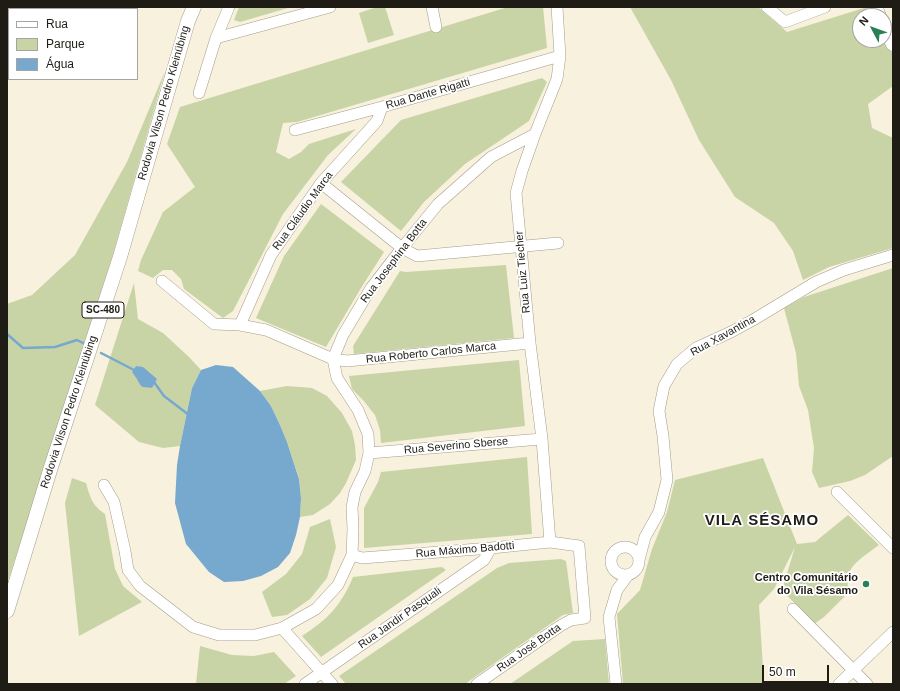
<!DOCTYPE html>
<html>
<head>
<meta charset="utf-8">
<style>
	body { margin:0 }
	#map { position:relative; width:900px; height:691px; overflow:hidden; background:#f7f1dd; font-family:Arial,sans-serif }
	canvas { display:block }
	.frame { position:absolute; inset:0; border:8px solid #1e1c15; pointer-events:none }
	.legend { position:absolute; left:8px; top:8px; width:130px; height:72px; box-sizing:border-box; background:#fff; border:1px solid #a5a4a1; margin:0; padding:5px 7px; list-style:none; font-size:12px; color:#1e1c15 }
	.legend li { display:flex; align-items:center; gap:8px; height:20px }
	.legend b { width:20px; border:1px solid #a5a4a1 }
	.north { position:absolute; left:852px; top:8px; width:40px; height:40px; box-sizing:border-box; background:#fff; border:1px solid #a5a4a1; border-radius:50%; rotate:311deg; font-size:11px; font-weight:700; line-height:16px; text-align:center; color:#1e1c15 }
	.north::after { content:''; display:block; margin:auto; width:14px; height:18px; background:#2a8054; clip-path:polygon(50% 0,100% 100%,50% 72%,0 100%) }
	.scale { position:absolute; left:762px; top:665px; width:67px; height:18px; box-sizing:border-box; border:2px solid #1e1c15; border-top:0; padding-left:5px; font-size:12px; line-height:14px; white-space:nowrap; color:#1e1c15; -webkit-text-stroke:3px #fff; paint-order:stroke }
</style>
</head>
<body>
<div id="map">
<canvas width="900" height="691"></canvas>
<div class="frame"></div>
<ul class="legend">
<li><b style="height:5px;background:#fff"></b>Rua</li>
<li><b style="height:11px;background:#c9d4a6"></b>Parque</li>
<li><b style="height:11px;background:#76a9cd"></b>Água</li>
</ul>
<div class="north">N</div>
<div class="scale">50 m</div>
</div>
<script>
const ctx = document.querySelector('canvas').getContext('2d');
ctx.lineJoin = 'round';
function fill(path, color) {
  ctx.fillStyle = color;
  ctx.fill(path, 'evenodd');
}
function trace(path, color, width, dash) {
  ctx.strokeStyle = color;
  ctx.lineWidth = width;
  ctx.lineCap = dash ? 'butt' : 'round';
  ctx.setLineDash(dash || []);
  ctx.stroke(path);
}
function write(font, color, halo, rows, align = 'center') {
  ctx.font = font + ' Arial,sans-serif';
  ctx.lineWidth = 3.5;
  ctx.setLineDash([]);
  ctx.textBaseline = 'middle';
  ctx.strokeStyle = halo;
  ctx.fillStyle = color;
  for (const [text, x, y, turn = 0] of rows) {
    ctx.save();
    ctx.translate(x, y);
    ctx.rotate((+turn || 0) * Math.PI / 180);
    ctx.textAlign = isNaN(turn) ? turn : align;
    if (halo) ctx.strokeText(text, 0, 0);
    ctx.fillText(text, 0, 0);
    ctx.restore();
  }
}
const green = new Path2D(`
	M 239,7 L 287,7 L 288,8 L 240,22 L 234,20 Z
	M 377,7 L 385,7 L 394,35 L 368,43 L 359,13 Z
	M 508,7 L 543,7 L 547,48 L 297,122 L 283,123 L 276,152 L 289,159 L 301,152 L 309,144 L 356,129 L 328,155 L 283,214 L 233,311 L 223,318 L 184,289 L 181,279 L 172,270 L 163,270 L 153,278 L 138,271 L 141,260 L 163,212 L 195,187 L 167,144 L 180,107 Z
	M 630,7 L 758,7 L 787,32 L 867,7 L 872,16 L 860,16 L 860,40 L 884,40 L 884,36 L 893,51 L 893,86 L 868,104 L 872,128 L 893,138 L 893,248 L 829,267 L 803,280 L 793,251 L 774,223 L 735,197 L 699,140 L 671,80 Z
	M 165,71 L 112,258 L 7,584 L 7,304 L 32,295 L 75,255 L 127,162 Z
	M 542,78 L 547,82 L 529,121 L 465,164 L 424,202 L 401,231 L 341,182 L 401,120 Z
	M 321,204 L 384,252 L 361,288 L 326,347 L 256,318 L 284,256 Z
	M 506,265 L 514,338 L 354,354 L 353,346 L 400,271 L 406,272 Z
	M 893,268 L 893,456 L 865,475 L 850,481 L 819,488 L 812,472 L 814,448 L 808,410 L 799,386 L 796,353 L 784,308 L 804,297 Z
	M 134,283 L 138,319 L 163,333 L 189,357 L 201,370 L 192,388 L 180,446 L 163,448 L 139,442 L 95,405 Z
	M 519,360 L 525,426 L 381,443 L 380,430 L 375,415 L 363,400 L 352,389 L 349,376 Z
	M 287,386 L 312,388 L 327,396 L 342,413 L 352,431 L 355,445 L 356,460 L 346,483 L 340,493 L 330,504 L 313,515 L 300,517 L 301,498 L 299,478 L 287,442 L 280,425 L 271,406 L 260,391 Z
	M 527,457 L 532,534 L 364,548 L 364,508 L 378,482 L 381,472 Z
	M 763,458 L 797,544 L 815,542 L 848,515 L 879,545 C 870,552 853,562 849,573 C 847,579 848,587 848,593 L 824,617 L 814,624 L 782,590 L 795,547 L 774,589 L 759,605 L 764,684 L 623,684 L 617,614 L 640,590 L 652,549 L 667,512 L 675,480 Z
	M 72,478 L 86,483 C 90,497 92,505 105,514 L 115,569 L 123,586 L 142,602 L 79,636 L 65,503 Z
	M 330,519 L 336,547 L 327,578 L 310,599 L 287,615 L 272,617 L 262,592 L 286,574 L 302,554 L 310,527 Z
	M 561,559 L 566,561 L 573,613 L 563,615 L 465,684 L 346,684 L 339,676 L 497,568 L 509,563 Z
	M 442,567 L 446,570 L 321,657 L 302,636 C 327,620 341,606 353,577 Z
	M 605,639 L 609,684 L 510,684 L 573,641 Z
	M 200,646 L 232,655 L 254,656 L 274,652 L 296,676 L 284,684 L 196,684 Z`);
const water = new Path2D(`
	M 216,365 L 233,367 L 260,391 L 271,406 L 280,425 L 287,442 L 299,479 L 301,498 L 300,517 L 296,535 L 290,553 L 278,567 L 261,576 L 243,581 L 224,582 L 209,572 L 186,544 L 175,503 L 177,465 L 180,446 L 192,388 L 201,370 Z
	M 136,366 L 143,367 L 157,379 L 152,388 C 143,387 142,389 138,381 C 136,377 134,375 132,372 Z`);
const stream = new Path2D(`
	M 7,334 L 23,348 L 55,347 L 77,340 L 87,345
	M 101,353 L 136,371
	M 154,382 L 164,396 L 189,415`);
const minor = new Path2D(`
	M 432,7 L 436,27
	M 767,7 L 785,22 L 825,7
	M 216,38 L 330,7
	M 199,93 L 216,38 L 229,7
	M 295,130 L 382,107 L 560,56
	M 321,183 L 402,248 L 417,256 L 558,243
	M 162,281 L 214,324 L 240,325 L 266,330 L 333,359 L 347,361 L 530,343
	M 240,325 L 271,255 L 321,183 L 377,121 L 382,107
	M 369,453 L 542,439
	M 104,485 L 114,502 L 125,551 L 128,570 L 140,586 L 193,627 L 219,635 L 255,635 L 282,628 L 316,609 L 338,585 L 352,555 L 353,529 L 352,507 L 355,492 L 365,471 L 369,453 L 368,434 L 358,410 L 337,378 L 333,359 L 343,335 L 371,288 L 402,248 L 438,204 L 491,157 L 535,134
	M 837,492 L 893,548
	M 550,542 L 542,439 L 530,343 L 516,193 L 522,171 L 535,134 L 557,79 L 560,56 L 557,7
	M611 561a14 14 0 1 1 28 0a14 14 0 1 1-28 0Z
	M 352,555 L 362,558 L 491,548 L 550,542 L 579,546 L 585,618 L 571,620 L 560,626 L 477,684
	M 639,560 L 645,537 L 659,512 L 667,480 L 663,436 L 659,411 L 664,386 L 677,364 L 696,348 L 731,332 L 753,320 L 816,282 L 844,270 L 893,255
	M 793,609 L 867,684
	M 282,628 L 332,684
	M 305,684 L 484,560 L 491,548
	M 616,684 L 609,617 L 617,590 L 628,575
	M 839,684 L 893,632`);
const major = new Path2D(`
	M 875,7 L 879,16
	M 884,26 L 893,44
	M 7,611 L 51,467 L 120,257 L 188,21 L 194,7`);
const markers = [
	[866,584,4,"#2a8054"]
];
const shields = [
	[103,310,42]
];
const shieldNames = [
	["SC-480",103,310]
];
const streetNames = [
	["Rua Dante Rigatti",428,94,-16],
	["Rodovia Vilson Pedro Kleinübing",164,103,-74],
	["Rua Cláudio Marca",303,211,-54],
	["Rua Josephina Botta",394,261,-53],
	["Rua Luiz Tiecher",523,272,-95],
	["Rua Xavantina",723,336,-29],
	["Rua Roberto Carlos Marca",431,353,-6],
	["Rodovia Vilson Pedro Kleinübing",69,412,-72],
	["Rua Severino Sberse",456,446,-5],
	["Rua Máximo Badotti",465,550,-5],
	["Rua Jandir Pasquali",400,618,-35],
	["Rua José Botta",529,648,-35]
];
const poiNames = [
	["Centro Comunitário",858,578],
	["do Vila Sésamo",858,591]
];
const districtNames = [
	["VILA SÉSAMO",762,521]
];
fill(green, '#c9d4a6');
fill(water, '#76a9cd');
trace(stream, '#76a9cd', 2.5);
trace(minor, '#a39d8b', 12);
trace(major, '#a39d8b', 15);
trace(minor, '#fff', 11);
trace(major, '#fff', 14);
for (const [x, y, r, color] of markers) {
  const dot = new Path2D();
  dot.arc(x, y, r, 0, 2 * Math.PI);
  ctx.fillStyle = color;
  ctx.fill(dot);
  trace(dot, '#fff', 1.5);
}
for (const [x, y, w] of shields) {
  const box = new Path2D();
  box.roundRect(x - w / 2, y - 8, w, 16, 3);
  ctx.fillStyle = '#fff';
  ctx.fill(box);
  trace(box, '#1e1c15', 1);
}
write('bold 10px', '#1e1c15', null, shieldNames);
write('11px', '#1e1c15', '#fff', streetNames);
write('bold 11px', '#1e1c15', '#fff', poiNames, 'right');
ctx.letterSpacing = '1px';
write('bold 15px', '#1e1c15', '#fff', districtNames);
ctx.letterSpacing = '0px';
</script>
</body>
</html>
